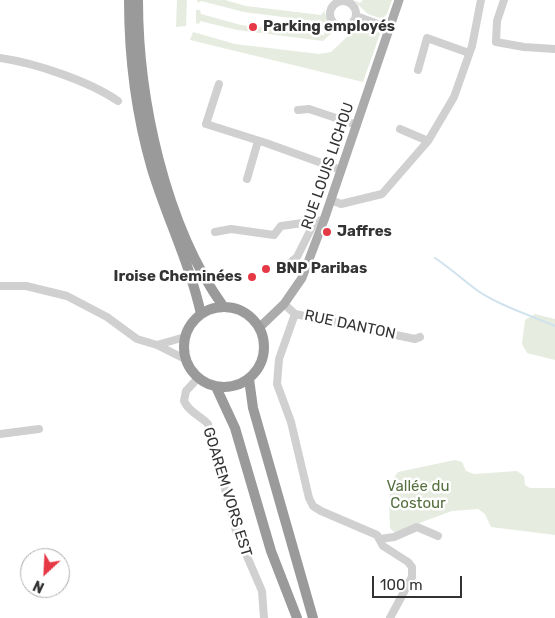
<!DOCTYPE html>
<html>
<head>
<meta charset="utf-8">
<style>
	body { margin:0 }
	#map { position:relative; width:555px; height:618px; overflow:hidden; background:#fff; font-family:Rubik,sans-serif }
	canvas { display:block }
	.north { position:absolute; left:20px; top:548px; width:50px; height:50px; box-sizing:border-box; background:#fff; border:1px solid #adadad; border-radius:50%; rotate:205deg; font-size:14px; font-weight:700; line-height:20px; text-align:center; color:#333 }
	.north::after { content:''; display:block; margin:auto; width:18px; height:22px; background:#e63946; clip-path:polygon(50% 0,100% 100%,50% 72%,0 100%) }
	.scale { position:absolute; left:372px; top:576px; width:90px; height:22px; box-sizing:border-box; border:2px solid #333; border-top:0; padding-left:6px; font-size:15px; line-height:18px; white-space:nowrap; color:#333; -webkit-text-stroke:4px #fff; paint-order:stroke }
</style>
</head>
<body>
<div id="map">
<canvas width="555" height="618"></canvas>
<div class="north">N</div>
<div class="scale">100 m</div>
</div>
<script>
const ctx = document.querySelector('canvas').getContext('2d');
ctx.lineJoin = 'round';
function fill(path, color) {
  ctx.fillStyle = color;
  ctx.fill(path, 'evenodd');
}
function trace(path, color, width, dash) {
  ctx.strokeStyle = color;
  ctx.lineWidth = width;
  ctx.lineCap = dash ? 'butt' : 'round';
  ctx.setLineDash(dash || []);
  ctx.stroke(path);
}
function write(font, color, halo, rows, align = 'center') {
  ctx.font = font + ' Rubik,sans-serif';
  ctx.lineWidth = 5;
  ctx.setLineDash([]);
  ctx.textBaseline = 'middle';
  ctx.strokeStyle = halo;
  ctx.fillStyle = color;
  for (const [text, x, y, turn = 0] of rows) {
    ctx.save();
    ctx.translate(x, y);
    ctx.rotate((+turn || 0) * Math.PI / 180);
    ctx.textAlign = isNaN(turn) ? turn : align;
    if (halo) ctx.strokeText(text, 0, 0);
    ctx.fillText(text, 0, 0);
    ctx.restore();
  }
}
const green = new Path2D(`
	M 177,0 L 187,0 L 186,26 L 176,27 Z
	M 197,0 L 225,0 L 246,6 L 321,15 L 324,11 L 330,24 L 321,25 L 323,22 L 244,12 L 201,1 L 198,3 Z
	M 353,0 L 360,3 L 363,0 L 392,0 L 387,14 L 382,19 L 368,14 Z
	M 196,10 L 200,10 L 201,14 L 241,25 L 324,35 L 324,31 L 334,29 L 339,32 L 337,34 L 334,31 L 323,41 L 237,30 L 200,21 L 199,24 L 196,23 Z
	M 360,22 L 377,28 L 381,31 L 363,82 L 190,40 L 193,32 L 235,44 L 319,54 L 331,52 L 350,34 L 347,32 Z
	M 535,314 L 555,319 L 555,360 L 527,353 L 522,344 L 525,320 Z
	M 455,460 L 462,462 L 466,471 L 474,474 L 517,471 L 524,476 L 525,485 L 530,488 L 555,488 L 555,535 L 491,527 L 485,514 L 478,509 L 452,511 L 398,531 L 394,532 L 390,528 C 390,510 386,487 398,472 Z`);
const stream = new Path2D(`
	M 435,258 C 450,268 463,280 478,291 C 500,306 530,315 555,326`);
const minor = new Path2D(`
	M 504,0 L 497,21 L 496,42 L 524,47 L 555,49
	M330 14a13 13 0 1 1 26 0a13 13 0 1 1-26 0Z
	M 356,16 L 389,28
	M 0,58 C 35,63 89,81 118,101
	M 418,70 L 427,38 L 469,53
	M 219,84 L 206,124 L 266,143 L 341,170
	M 298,110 L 309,109 L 357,125
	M 400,129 L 428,141
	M 247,179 L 258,141
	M 331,200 L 341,204 L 382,194 L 428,141 L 454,97 L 472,46 L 481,0
	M 215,232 L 231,229 L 274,235 L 281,226 L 324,220
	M 286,266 L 297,257 L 315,221
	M 0,286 L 26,286 L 67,296 L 107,317 L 137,339 L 157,345 L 185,359
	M 284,304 L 295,314 L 415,339 L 420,337
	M 295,314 L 279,359 L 277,384 L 291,422 L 309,498 L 313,506 L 321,511 L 377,535 L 383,546 L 408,562 L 412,567 L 412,577 L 390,618
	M 157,345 L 185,337
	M 198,378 L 186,391 L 184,401 C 189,412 199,415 208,424 L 236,531 L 262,591 L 264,618
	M 0,434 L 39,429
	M 380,539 L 394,537 L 417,527 L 438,536`);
const major = new Path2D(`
	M 260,327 L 284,304 L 302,278 L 324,220 L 399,0`);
const highway = new Path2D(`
	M 129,0 C 129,57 136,114 152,169 C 167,218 190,264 201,314
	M 138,0 C 138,99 165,225 223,306
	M184 347a40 40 0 1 1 80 0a40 40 0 1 1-80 0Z
	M 249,379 L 253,408 L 313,618
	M 216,387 L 235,428 L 271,551 L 297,618`);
const markers = [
	[253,27,5,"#e63946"],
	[327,232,5,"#e63946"],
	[266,269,5,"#e63946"],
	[252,277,5,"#e63946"]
];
const poiNames = [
	["Parking employés",263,27],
	["Jaffres",337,232],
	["BNP Paribas",276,269],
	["Iroise Cheminées",242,277,"right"]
];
const streetNames = [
	["RUE LOUIS LICHOU",328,166,-71],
	["RUE DANTON",350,325,12],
	["GOAREM VORS EST",227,492,73]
];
const parkNames = [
	["Vallée du",418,487],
	["Costour",418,504]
];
fill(green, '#e6ecdf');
trace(stream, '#cfe2ee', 2);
trace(minor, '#d0d0d0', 8);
trace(major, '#ababab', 9);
trace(highway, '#9a9a9a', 10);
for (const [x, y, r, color] of markers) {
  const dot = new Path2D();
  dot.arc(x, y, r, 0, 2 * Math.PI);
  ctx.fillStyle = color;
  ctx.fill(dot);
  trace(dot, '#fff', 2);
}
write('bold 15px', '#333', '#fff', poiNames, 'left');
write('15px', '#333', '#fff', streetNames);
write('15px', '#56703f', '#fff', parkNames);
</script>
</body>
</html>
